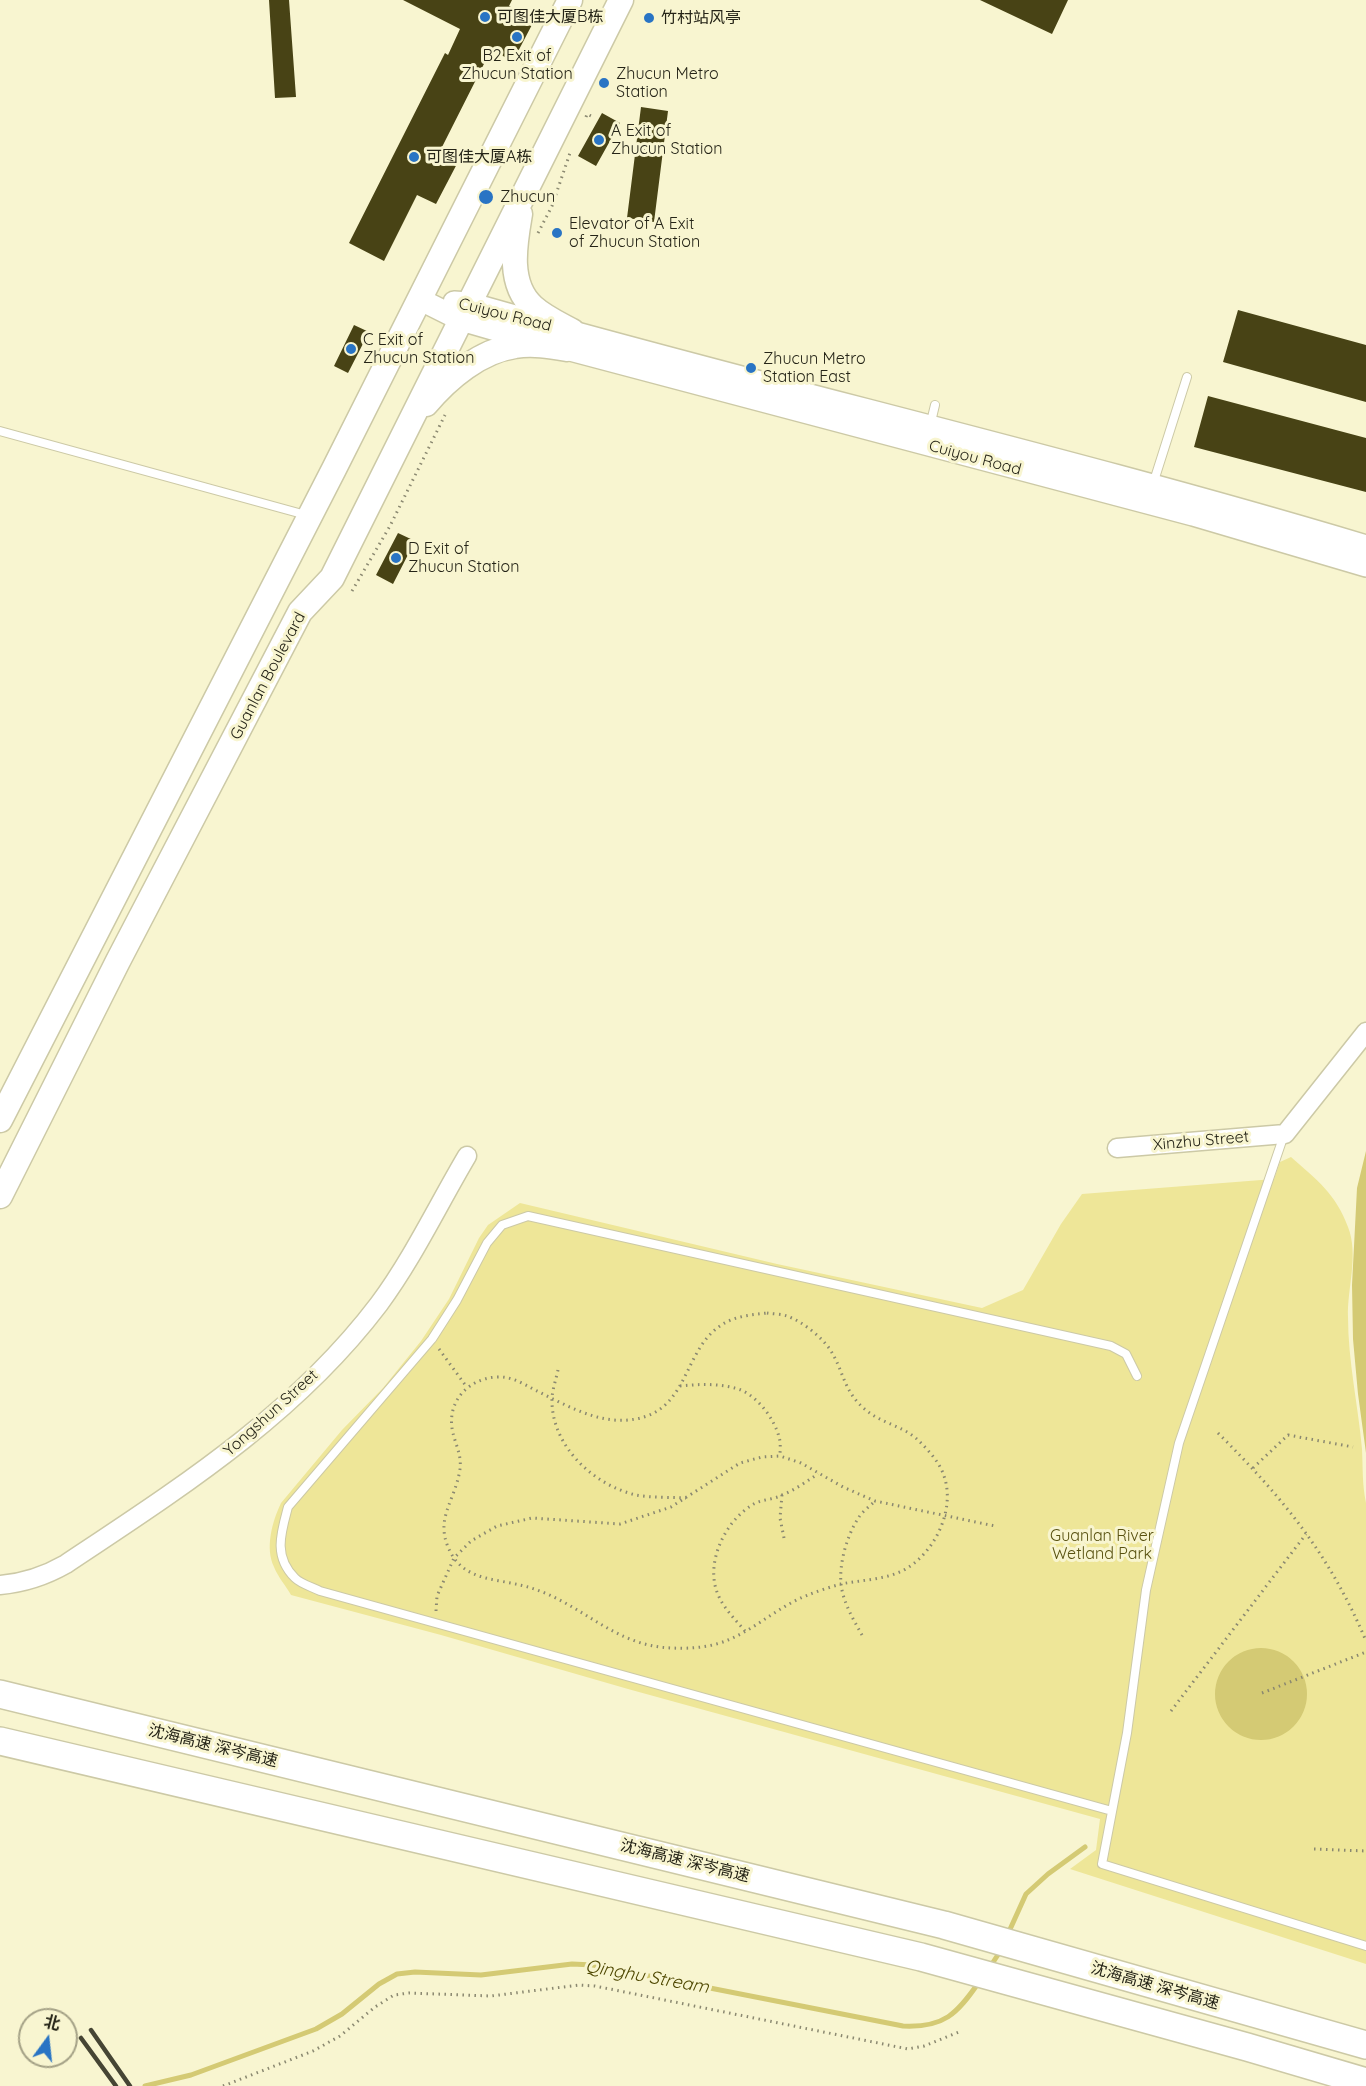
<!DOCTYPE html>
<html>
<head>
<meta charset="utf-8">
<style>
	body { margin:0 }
	#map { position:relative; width:1366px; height:2086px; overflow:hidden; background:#f8f5d0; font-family:Quicksand,"Noto Sans SC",sans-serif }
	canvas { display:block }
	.north { position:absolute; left:18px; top:2008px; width:60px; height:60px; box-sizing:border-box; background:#f8f5d0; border:2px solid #a4a186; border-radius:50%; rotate:15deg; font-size:16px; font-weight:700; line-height:24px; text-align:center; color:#252417 }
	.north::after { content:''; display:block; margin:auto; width:21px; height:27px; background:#2974c4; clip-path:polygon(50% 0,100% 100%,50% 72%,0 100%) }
</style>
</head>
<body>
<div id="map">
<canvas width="1366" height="2086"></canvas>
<div class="north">北</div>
</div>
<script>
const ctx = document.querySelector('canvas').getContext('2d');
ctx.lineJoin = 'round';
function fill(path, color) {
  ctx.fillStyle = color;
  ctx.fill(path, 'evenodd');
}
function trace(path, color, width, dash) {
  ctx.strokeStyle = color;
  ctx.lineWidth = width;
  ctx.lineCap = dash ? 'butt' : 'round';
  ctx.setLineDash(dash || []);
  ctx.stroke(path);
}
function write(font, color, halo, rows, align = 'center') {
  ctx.font = font + ' Quicksand,"Noto Sans SC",sans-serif';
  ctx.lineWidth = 6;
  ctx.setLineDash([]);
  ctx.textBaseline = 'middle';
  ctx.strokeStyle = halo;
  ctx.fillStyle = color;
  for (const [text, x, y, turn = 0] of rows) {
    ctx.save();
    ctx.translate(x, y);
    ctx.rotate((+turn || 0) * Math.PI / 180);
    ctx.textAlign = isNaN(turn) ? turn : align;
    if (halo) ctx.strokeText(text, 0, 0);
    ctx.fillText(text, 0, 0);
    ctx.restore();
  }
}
const green = new Path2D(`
	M 1291,1157 C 1317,1180 1336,1194 1348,1227 C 1359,1255 1347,1289 1348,1317 C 1348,1361 1358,1405 1362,1449 C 1363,1469 1362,1483 1366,1503 L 1366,1964 L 1070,1869 L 1096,1850 L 1100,1819 L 628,1689 L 441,1635 L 291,1595 C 286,1586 278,1577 274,1567 C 265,1548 272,1522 281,1503 L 342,1430 L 383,1388 L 421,1341 L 449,1299 L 479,1238 L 488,1225 L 520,1203 L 777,1264 L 982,1308 L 1023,1290 L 1061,1224 L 1082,1194 L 1274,1179 L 1280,1162 Z`);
const water = new Path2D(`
	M 1366,1151 L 1366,1453 L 1358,1394 L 1353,1339 L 1352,1285 L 1357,1188 Z
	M1215 1694a46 46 0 1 1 92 0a46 46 0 1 1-92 0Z`);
const stream = new Path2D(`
	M 1007,1936 L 1026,1894 L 1048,1874 L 1085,1847
	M 990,1967 L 1001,1950
	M 145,2086 L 191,2075 L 316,2029 L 342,2014 L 379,1984 L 397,1974 L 415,1972 L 481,1975 L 572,1964 L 593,1965 L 903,2026 C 944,2028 957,2014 979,1982`);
const building = new Path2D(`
	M 269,0 L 289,0 L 296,97 L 275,98 Z
	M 403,0 L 512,0 L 509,6 L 535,19 L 513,61 L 491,50 L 440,151 L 459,160 L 436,204 L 417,195 L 384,261 L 349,243 L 445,53 L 448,55 L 460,29 Z
	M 980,0 L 1068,0 L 1052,34 Z
	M 641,107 L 668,111 L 654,222 L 627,218 Z
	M 602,113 L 620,123 L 596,166 L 578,156 Z
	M 1238,310 L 1366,345 L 1366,402 L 1223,362 Z
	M 354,325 L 369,332 L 348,373 L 334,366 Z
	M 1208,396 L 1366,438 L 1366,492 L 1194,447 Z
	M 398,533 L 415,541 L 393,584 L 376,575 Z`);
const path = new Path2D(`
	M 586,117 L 587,114 L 593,117
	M 538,233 L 552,206 L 571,150
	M 352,591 L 390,526 L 445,415
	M 767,1313 C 773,1314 781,1314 787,1316 C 803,1322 822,1337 831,1351 C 844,1372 844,1393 866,1410 C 882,1424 905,1426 920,1442 C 929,1451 940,1463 944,1476 C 956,1510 934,1555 902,1571 C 883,1580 861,1580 841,1584 C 830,1587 818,1591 808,1595 C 779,1606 757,1628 728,1640 C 712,1647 691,1649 673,1648 C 611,1647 579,1598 520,1585 C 496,1579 467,1580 452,1555 C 432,1520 455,1503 460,1469 C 462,1454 454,1442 452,1428 C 448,1400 469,1379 496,1377 C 511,1376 522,1383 535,1390 C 570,1407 607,1430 647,1416 C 688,1401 686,1349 720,1326 C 734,1316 750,1315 767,1313 Z
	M 439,1349 L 466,1386
	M 558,1370 C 556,1379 553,1388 552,1397 C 550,1445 593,1485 636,1495 C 652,1498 670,1497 686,1498
	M 680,1386 C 700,1384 722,1383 741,1390 C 758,1397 775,1420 779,1437 C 781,1443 780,1450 780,1456
	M 1218,1433 C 1283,1498 1330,1555 1366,1641
	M 1253,1468 L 1288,1435 L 1353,1447
	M 782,1495 L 780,1518 L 784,1538
	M 436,1611 L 437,1596 L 454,1558 L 471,1541 L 497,1526 L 532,1518 L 620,1524 L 671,1507 L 740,1463 L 762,1457 L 780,1456 L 801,1463 L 843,1487 L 875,1501 L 995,1526
	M 745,1631 C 734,1618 721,1606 716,1589 C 707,1559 726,1521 752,1505 C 761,1499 773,1500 782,1495 C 795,1490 807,1481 818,1474
	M 862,1635 C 853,1619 843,1602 841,1584 C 839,1563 847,1535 859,1517 C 863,1511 870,1506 875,1501
	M 1262,1693 L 1366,1652
	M 1171,1711 L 1306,1534
	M 1314,1849 L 1366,1851
	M 223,2086 L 313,2051 L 340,2036 L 375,2007 L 394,1995 L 409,1993 L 491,1996 L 579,1985 L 595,1986 L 908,2049 L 924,2046 L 959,2032`);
const service = new Path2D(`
	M 930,426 L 935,405
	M 0,431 L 306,515
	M 1153,484 L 1187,377
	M 1284,1135 L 1179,1443 L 1146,1590 L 1127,1733 L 1102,1864 L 1366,1946
	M 1112,1811 L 320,1591 C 312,1587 301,1584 295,1578 C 273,1556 281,1533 288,1507 L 432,1339 L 457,1300 L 487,1243 L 502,1225 L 528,1216 L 1111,1346 L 1126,1354 L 1137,1376`);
const tertiary = new Path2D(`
	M 1117,1148 L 1285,1134 L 1366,1032
	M 0,1585 C 24,1583 45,1576 66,1564 C 180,1488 295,1415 379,1304 C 413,1258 438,1205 467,1156`);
const secondary = new Path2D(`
	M 419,299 L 461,320 L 506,333 L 1193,515 L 1366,566
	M 454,302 L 469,303 C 767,388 1069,457 1366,546`);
const primary = new Path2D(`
	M 520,214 C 515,243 507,284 533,307 C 544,317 559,324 572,331
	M 426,404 C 448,378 480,351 515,346 C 532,343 550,346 567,349
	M 0,1120 L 334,469 L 570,0
	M 0,1196 L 118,961 L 300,612 L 332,578 L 621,0`);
const motorway = new Path2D(`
	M 0,1694 L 944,1925 L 1366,2045
	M 0,1741 L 921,1957 L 1247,2047 L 1366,2082`);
const rail = new Path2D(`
	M 91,2030 L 130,2086
	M 81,2038 L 116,2086`);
const markers = [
	[485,17,6,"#2974c4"],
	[649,18,6,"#2974c4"],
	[517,37,6,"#2974c4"],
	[604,83,6,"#2974c4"],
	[599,140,6,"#2974c4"],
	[414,157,6,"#2974c4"],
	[486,197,8,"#2974c4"],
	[557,233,6,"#2974c4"],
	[351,349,6,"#2974c4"],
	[751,368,6,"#2974c4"],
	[396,558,6,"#2974c4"]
];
const poiNames = [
	["可图佳大厦B栋",497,17],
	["竹村站风亭",661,18],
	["B2 Exit of",517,56,"center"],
	["Zhucun Station",517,74,"center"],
	["Zhucun Metro",616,74],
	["Station",616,92],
	["A Exit of",611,131],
	["Zhucun Station",611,149],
	["可图佳大厦A栋",426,157],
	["Zhucun",500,197],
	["Elevator of A Exit",569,224],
	["of Zhucun Station",569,242],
	["C Exit of",363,340],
	["Zhucun Station",363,358],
	["Zhucun Metro",763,359],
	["Station East",763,377],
	["D Exit of",408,549],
	["Zhucun Station",408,567]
];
const streetNames = [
	["Cuiyou Road",505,315,14],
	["Cuiyou Road",975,458,15],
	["Guanlan Boulevard",268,676,-62],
	["Xinzhu Street",1201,1141,-5],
	["Yongshun Street",271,1413,-42],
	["沈海高速 深岑高速",213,1746,14],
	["沈海高速 深岑高速",685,1861,14],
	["沈海高速 深岑高速",1155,1986,16]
];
const parkNames = [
	["Guanlan River",1102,1536],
	["Wetland Park",1102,1554]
];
const waterNames = [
	["Qinghu Stream",647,1977,10]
];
fill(green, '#eee698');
fill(water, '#d4ca74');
trace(stream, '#d4ca74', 5);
fill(building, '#484315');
trace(service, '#ccc9a6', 10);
trace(tertiary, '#ccc9a6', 21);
trace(secondary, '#ccc9a6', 24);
trace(primary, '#ccc9a6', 27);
trace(motorway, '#ccc9a6', 30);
trace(path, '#8a8870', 3, [1.5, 4.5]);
trace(service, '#fff', 8);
trace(tertiary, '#fff', 18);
trace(secondary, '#fff', 21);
trace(primary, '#fff', 24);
trace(motorway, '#fff', 27);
trace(rail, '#464534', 4.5);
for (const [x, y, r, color] of markers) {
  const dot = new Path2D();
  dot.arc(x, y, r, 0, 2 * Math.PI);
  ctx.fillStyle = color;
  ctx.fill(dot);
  trace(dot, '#f8f5d0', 2);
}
write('16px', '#252417', '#f8f5d0', poiNames, 'left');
write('16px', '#252417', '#f8f5d0', streetNames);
write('16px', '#595211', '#f8f5d0', parkNames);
write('italic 18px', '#4e4700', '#f8f5d0', waterNames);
</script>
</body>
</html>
